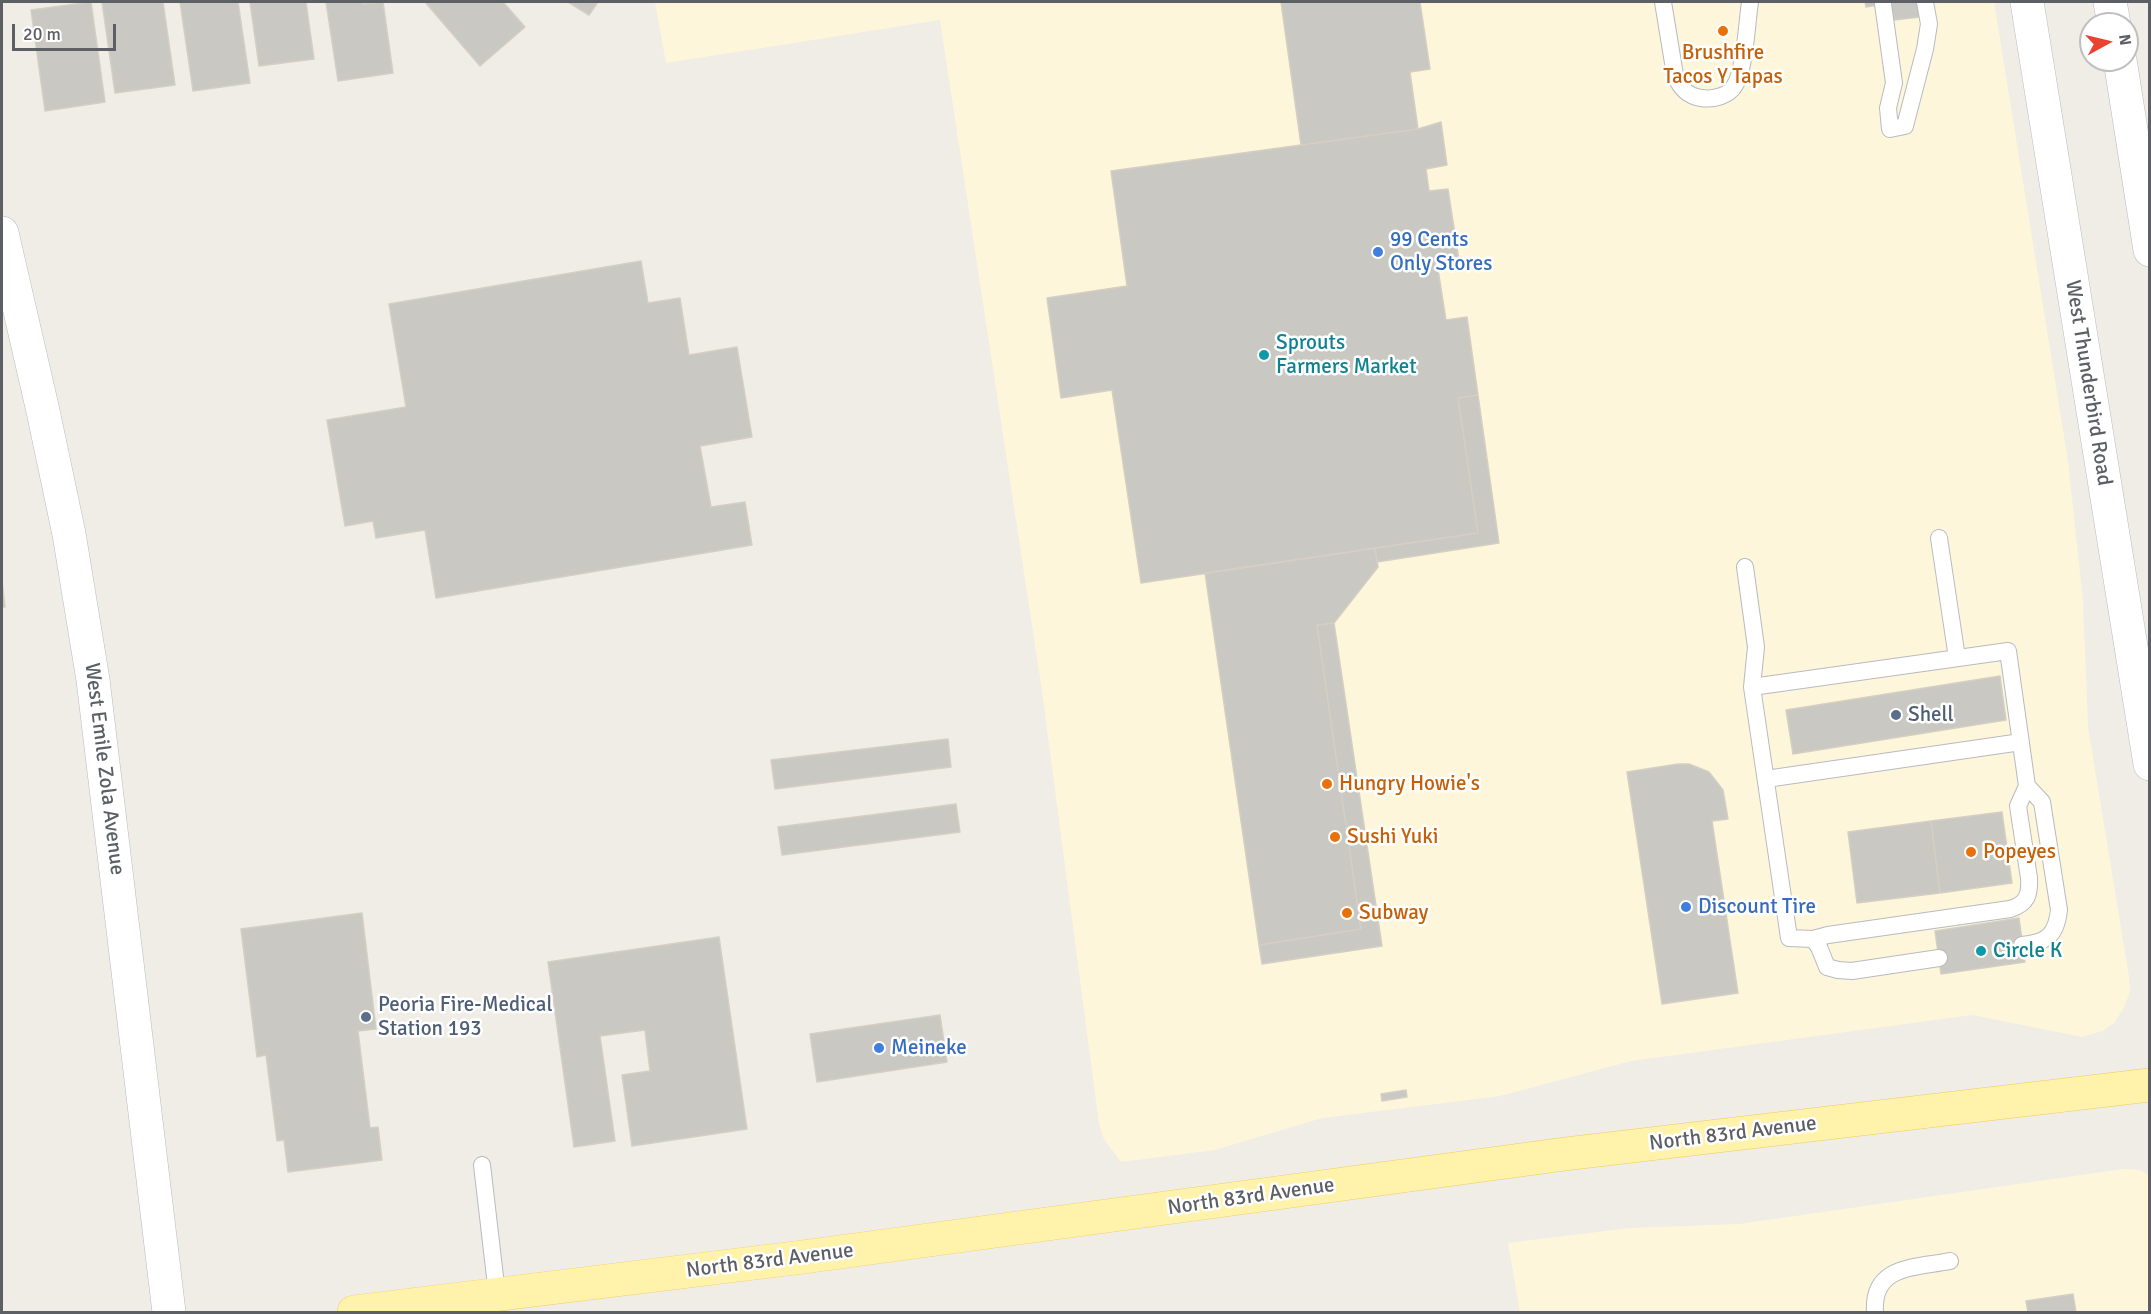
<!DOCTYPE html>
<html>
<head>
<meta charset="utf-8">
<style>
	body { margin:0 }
	#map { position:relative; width:2151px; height:1314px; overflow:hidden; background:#efede5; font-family:Signika,sans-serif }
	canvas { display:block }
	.frame { position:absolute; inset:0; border:3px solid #5c6065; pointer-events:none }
	.north { position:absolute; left:2079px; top:12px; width:60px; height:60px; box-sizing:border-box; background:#fff; border:2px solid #bebfc1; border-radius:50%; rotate:82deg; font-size:16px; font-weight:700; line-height:24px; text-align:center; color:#5c6065 }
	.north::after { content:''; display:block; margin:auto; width:21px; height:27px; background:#e84331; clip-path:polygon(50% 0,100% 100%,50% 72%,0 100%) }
	.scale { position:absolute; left:12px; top:24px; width:104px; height:27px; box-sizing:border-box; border:3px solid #5c6065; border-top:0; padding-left:8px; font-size:18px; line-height:21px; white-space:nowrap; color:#5c6065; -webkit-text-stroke:4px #fff; paint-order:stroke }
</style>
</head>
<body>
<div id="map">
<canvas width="2151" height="1314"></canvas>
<div class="frame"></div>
<div class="north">N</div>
<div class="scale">20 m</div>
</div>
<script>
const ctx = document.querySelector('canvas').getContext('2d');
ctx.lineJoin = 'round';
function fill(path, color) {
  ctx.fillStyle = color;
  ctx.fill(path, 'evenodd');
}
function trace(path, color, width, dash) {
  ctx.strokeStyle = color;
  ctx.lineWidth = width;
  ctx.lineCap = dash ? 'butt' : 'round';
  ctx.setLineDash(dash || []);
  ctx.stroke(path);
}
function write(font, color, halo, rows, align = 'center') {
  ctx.font = font + ' Signika,sans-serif';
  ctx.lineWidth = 5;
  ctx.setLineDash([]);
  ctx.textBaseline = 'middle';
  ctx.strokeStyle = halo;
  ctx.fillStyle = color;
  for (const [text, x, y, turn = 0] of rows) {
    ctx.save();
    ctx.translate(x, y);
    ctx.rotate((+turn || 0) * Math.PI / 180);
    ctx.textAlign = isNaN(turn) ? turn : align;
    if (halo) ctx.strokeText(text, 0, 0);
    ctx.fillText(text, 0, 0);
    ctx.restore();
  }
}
const commercial = new Path2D(`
	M 655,2 L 1994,2 L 2068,461 L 2083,601 L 2088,727 L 2129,977 L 2130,992 L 2123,1009 L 2114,1023 L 2102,1031 L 2082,1037 L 1972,1015 L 1631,1061 L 1500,1096 L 1322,1118 L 1215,1150 L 1121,1162 L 1104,1139 L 1099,1124 L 1042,691 L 940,20 L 666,63 Z
	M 2123,1169 L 2140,1170 L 2149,1175 L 2149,1312 L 1520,1312 L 1508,1243 L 1630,1228 L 1739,1224 Z`);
const building = new Path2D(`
	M 91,2 L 105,102 L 45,111 L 31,10 Z
	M 102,2 L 163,2 L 175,85 L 115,93 Z
	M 180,2 L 238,2 L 250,83 L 193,91 Z
	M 250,2 L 306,2 L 314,59 L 259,66 Z
	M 326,2 L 362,2 L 363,4 L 383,2 L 393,73 L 338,81 Z
	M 425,2 L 503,2 L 525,27 L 480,66 Z
	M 568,2 L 598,2 L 589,15 Z
	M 1281,2 L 1420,2 L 1430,69 L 1410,72 L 1418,129 L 1301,145 Z
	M 1865,2 L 1891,2 L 1891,3 L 1866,7 Z
	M 1891,2 L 1918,2 L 1920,17 L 1894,20 Z
	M 1441,122 L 1447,165 L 1426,169 L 1429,191 L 1448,189 L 1459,260 L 1437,263 L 1446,320 L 1467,317 L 1478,395 L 1458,398 L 1478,533 L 1141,583 L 1112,390 L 1061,398 L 1047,298 L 1127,286 L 1111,171 L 1418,129 Z
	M 641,261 L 648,303 L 680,298 L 689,355 L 737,347 L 752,437 L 700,446 L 711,507 L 745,502 L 752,545 L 436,598 L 425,530 L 376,538 L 373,521 L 345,526 L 327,420 L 406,407 L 389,304 Z
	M 1478,395 L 1499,543 L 1377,562 L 1375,548 L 1478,533 L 1458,398 Z
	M 1375,548 L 1378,567 L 1334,623 L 1317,625 L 1361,929 L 1259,945 L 1205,573 Z
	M 2,581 L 5,607 L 2,607 Z
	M 1334,623 L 1382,946 L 1262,964 L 1259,945 L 1361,929 L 1317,625 Z
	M 2000,676 L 2006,720 L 1793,754 L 1786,710 Z
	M 948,739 L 951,767 L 775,789 L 771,760 Z
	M 1678,764 L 1689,764 L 1709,772 L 1723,790 L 1728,819 L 1712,821 L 1738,993 L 1662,1004 L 1627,772 Z
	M 956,804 L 960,832 L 782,855 L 778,827 Z
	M 2002,812 L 2012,883 L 1940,893 L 1931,821 Z
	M 1931,821 L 1940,893 L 1857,903 L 1848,832 Z
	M 362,913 L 376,1029 L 358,1031 L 370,1128 L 378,1127 L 382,1160 L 288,1172 L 284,1140 L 277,1141 L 266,1055 L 257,1057 L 241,929 Z
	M 2019,918 L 2025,962 L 1941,974 L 1935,931 Z
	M 719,937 L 747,1129 L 632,1146 L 622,1075 L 650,1071 L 645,1030 L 600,1036 L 615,1141 L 574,1147 L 548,962 Z
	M 940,1015 L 947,1062 L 817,1082 L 810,1034 Z
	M 1406,1090 L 1407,1097 L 1382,1101 L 1381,1094 Z
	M 2073,1294 L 2076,1312 L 2028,1312 L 2026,1301 Z`);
const service = new Path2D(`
	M 1663,2 L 1675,75 C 1680,88 1687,96 1701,98 C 1713,100 1729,96 1735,85 C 1745,70 1747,21 1750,2
	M 1883,4 L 1894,83 L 1888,108 L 1890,129 L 1905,126 L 1925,49 L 1929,24 L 1925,2
	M 1939,538 L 1957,658
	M 1745,567 L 1756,647 L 1752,687 L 1789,938 L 1813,939 L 1828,935 L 2010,909 C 2027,904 2030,895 2029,878 L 2018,806 L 2027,786 L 2008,651 L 1752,687
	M 1766,779 L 2021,742
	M 1813,939 L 1819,947 L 1827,967 L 1838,970 L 1852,971 L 1939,958
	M 2022,945 C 2047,942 2056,936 2059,910 L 2042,802 L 2027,786
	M 482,1165 L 497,1294
	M 1875,1312 C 1872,1265 1915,1268 1950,1261`);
const minor = new Path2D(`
	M 2,233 L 43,411 L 69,534 L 93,680 L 169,1312`);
const secondary = new Path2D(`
	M 2027,2 L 2150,764
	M 2110,2 L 2114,24
	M 2120,60 L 2150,250`);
const primary = new Path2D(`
	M 354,1312 L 803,1257 L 1565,1154 L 2150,1085`);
const markers = [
	[1723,31,6,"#e8710a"],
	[1378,252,6,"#3f7fe0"],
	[1264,355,6,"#0f9aa8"],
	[1896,715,6,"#5c6f8a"],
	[1327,784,6,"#e8710a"],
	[1335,837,6,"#e8710a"],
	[1971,852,6,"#e8710a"],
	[1686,907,6,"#3f7fe0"],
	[1347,913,6,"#e8710a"],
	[1981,951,6,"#0f9aa8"],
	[366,1017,6,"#5c6f8a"],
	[879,1048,6,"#3f7fe0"]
];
const foodNames = [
	["Brushfire",1723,53,"center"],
	["Tacos Y Tapas",1723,77,"center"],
	["Hungry Howie's",1339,784],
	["Sushi Yuki",1347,837],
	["Popeyes",1983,852],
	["Subway",1359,913]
];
const shopNames = [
	["99 Cents",1390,240],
	["Only Stores",1390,264],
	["Discount Tire",1698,907],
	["Meineke",891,1048]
];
const cultureNames = [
	["Sprouts",1276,343],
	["Farmers Market",1276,367],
	["Circle K",1993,951]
];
const streetNames = [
	["West Thunderbird Road",2088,383,81],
	["West Emile Zola Avenue",104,769,83],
	["North 83rd Avenue",1733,1134,-7],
	["North 83rd Avenue",1251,1197,-8],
	["North 83rd Avenue",770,1261,-7]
];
const serviceNames = [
	["Shell",1908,715],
	["Peoria Fire-Medical",378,1005],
	["Station 193",378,1029]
];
fill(commercial, '#fef6db');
fill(building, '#cac8c2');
trace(building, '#d4cfc3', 1.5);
trace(service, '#b7babf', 18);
trace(minor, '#b7babf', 34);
trace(secondary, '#b8bbc1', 34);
trace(primary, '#f1ca5c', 34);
trace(service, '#fff', 16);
trace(minor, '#fff', 33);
trace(secondary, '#fff', 33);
trace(primary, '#fff2aa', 33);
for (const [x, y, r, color] of markers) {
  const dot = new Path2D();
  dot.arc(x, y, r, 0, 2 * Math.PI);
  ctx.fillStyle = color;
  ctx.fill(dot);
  trace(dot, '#fff', 2);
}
write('21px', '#c56008', '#fff', foodNames, 'left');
write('21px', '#366cbe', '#fff', shopNames, 'left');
write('21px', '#0d838f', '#fff', cultureNames, 'left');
write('21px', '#5c6065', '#fff', streetNames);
write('21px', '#4e5e75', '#fff', serviceNames, 'left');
</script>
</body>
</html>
